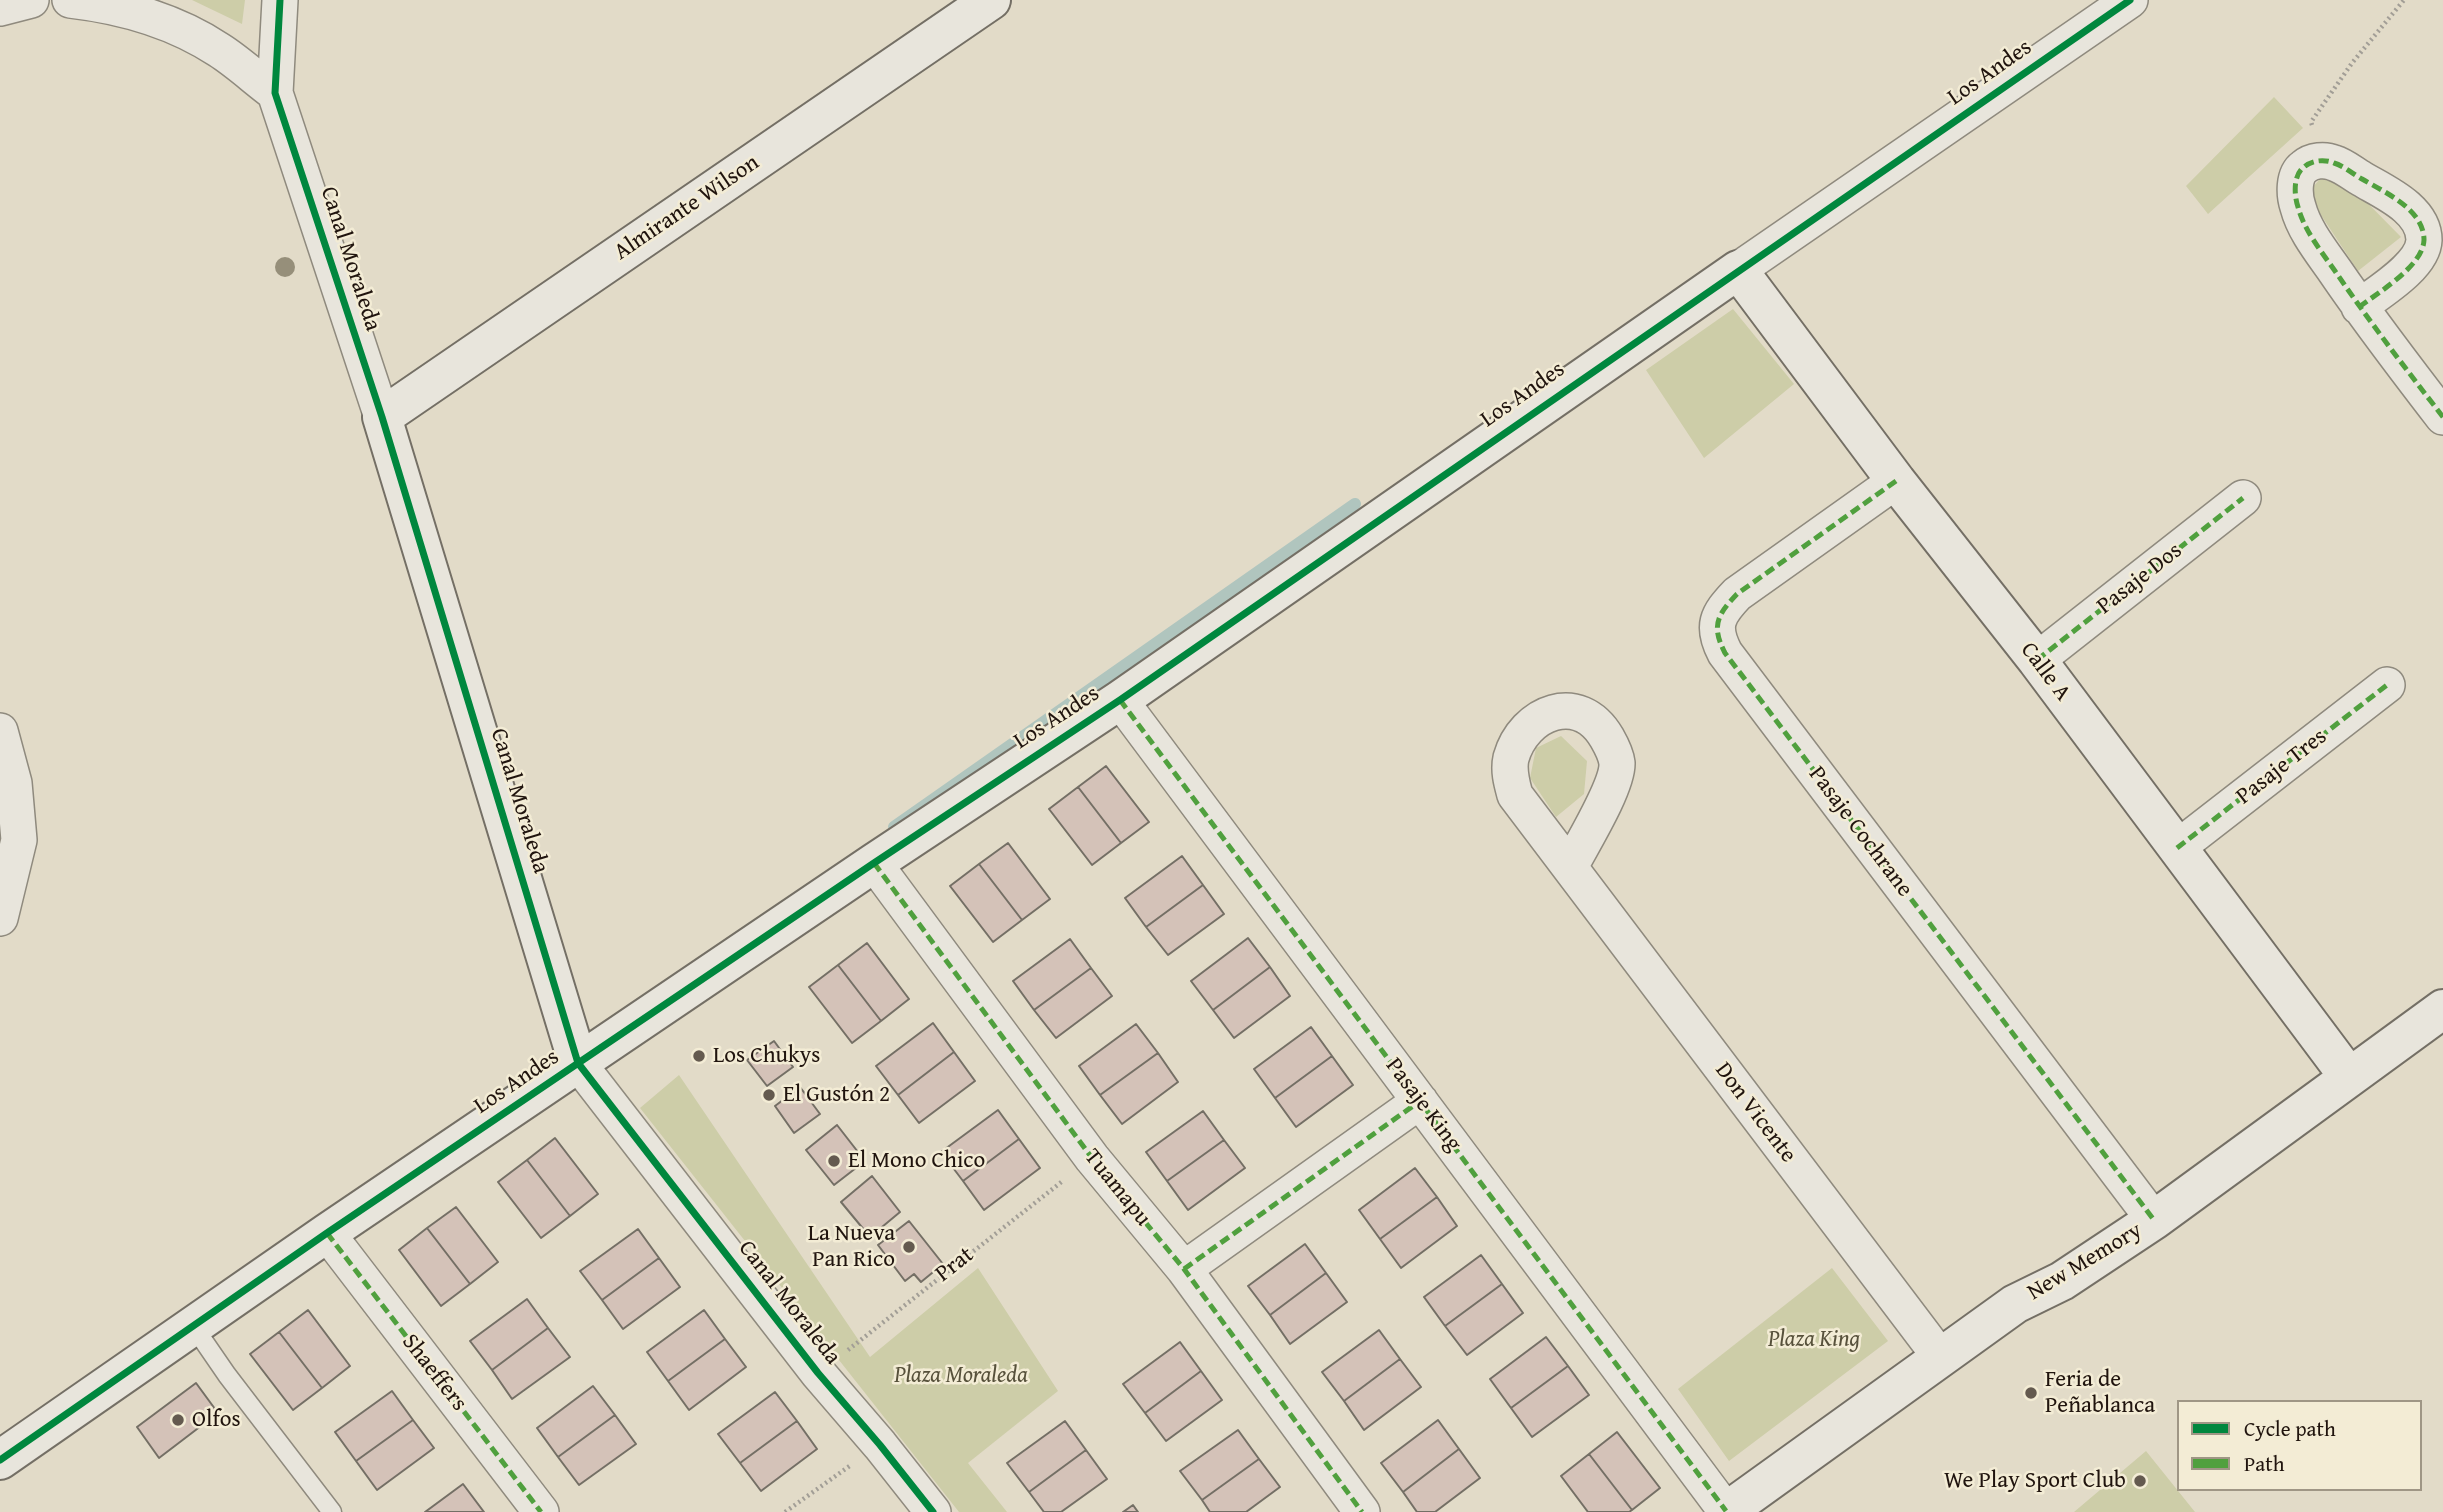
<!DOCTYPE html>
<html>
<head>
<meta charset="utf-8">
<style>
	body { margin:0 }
	#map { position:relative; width:2443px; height:1512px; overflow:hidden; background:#e2dbc8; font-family:"Gentium Book Plus",serif }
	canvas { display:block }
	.legend { position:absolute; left:2177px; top:1400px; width:245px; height:91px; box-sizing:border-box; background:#f3ecd5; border:2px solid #9f9685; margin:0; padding:9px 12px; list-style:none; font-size:21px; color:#20140e }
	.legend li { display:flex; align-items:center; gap:14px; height:35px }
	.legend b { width:35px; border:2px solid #9f9685 }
</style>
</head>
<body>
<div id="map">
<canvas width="2443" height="1512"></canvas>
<ul class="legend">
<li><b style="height:9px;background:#00873e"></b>Cycle path</li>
<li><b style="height:9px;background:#50a03e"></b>Path</li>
</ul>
</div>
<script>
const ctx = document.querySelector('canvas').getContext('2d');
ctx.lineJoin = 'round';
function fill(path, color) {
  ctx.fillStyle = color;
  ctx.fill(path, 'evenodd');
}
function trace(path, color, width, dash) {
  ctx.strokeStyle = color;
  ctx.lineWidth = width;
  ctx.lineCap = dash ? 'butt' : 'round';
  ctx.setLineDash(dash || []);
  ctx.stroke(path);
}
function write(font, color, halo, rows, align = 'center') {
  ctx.font = font + ' "Gentium Book Plus",serif';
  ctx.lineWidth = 5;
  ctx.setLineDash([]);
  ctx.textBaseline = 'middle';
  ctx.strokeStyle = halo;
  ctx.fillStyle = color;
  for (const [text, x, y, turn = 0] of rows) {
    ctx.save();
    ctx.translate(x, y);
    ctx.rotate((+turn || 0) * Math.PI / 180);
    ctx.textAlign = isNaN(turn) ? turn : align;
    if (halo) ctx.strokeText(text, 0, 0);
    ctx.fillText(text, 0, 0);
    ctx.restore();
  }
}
const green = new Path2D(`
	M 192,0 L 245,0 L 242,24 Z
	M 2274,97 L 2303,128 L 2208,214 L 2186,186 Z
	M 2340,175 L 2401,237 L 2358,271 L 2307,194 L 2319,180 Z
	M 1733,309 L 1794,384 L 1704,458 L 1646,370 Z
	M 1561,736 L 1587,761 L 1584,794 L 1556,817 L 1530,778 L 1536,748 Z
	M 679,1075 L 870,1357 L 978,1268 L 1058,1391 L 968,1463 L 1007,1512 L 959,1512 L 640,1108 Z
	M 1832,1268 L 1888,1341 L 1729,1461 L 1678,1389 Z
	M 2146,1451 L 2195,1512 L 2074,1512 Z`);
const stream = new Path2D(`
	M 894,827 L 1355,504`);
const building = new Path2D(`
	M 1106,766 L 1149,822 L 1121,843 L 1078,787 Z
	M 1078,787 L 1121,843 L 1092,865 L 1049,809 Z
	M 1008,843 L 1050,899 L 1022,920 L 979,864 Z
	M 1182,856 L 1203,885 L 1146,927 L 1125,898 Z
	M 979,864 L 1022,920 L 993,942 L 950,886 Z
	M 1203,885 L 1224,914 L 1168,955 L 1146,927 Z
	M 1248,938 L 1270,967 L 1213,1010 L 1191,981 Z
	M 1070,939 L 1091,968 L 1034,1010 L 1013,981 Z
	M 867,943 L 909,999 L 881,1021 L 838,965 Z
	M 838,965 L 881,1021 L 852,1043 L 809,987 Z
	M 1270,967 L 1290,996 L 1234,1038 L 1213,1010 Z
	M 1091,968 L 1112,996 L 1056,1038 L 1034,1010 Z
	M 933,1023 L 954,1052 L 898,1095 L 876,1066 Z
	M 1136,1024 L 1158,1053 L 1100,1095 L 1079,1066 Z
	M 1311,1027 L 1332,1056 L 1275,1098 L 1254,1069 Z
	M 774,1041 L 793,1067 L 767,1086 L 747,1060 Z
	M 954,1052 L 975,1081 L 919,1123 L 898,1095 Z
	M 1158,1053 L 1178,1082 L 1122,1124 L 1100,1095 Z
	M 1332,1056 L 1353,1085 L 1296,1127 L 1275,1098 Z
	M 800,1087 L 820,1114 L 794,1133 L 775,1106 Z
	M 998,1110 L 1019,1139 L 963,1181 L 941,1152 Z
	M 1203,1111 L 1224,1140 L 1167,1181 L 1146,1152 Z
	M 837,1125 L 865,1161 L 834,1185 L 806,1150 Z
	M 555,1138 L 598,1194 L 570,1216 L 527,1160 Z
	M 1019,1139 L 1040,1168 L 984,1210 L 963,1181 Z
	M 1224,1140 L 1245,1168 L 1188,1210 L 1167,1181 Z
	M 527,1160 L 570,1216 L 541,1238 L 498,1182 Z
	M 1415,1168 L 1437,1197 L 1380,1239 L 1359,1210 Z
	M 872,1176 L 900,1212 L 870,1237 L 841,1202 Z
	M 1437,1197 L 1457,1226 L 1401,1268 L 1380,1239 Z
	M 456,1207 L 498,1262 L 470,1284 L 427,1228 Z
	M 909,1221 L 943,1264 L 921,1282 L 914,1274 L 905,1281 L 878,1245 Z
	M 427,1228 L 470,1284 L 441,1306 L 399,1250 Z
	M 638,1229 L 659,1258 L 602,1300 L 580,1271 Z
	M 1305,1244 L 1326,1273 L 1270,1315 L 1248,1286 Z
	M 1481,1255 L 1502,1284 L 1445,1326 L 1424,1297 Z
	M 659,1258 L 680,1287 L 623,1329 L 602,1300 Z
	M 1326,1273 L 1347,1302 L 1290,1344 L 1270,1315 Z
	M 1502,1284 L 1523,1313 L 1467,1355 L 1445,1326 Z
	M 527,1299 L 548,1328 L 492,1370 L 470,1341 Z
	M 308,1310 L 350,1366 L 322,1388 L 279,1332 Z
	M 704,1310 L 725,1339 L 668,1381 L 647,1352 Z
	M 548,1328 L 570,1357 L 512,1399 L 492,1370 Z
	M 1379,1330 L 1400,1359 L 1344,1401 L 1322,1372 Z
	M 279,1332 L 322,1388 L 293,1410 L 250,1354 Z
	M 1546,1337 L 1568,1366 L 1511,1408 L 1490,1379 Z
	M 725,1339 L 746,1367 L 689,1410 L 668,1381 Z
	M 1180,1342 L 1201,1371 L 1145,1413 L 1123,1384 Z
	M 1400,1359 L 1421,1387 L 1364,1430 L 1344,1401 Z
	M 1568,1366 L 1589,1395 L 1532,1437 L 1511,1408 Z
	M 1201,1371 L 1222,1400 L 1166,1441 L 1145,1413 Z
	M 196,1383 L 218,1413 L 159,1458 L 137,1427 Z
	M 593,1386 L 615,1415 L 558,1457 L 537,1428 Z
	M 392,1391 L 413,1420 L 356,1461 L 335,1432 Z
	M 775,1392 L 797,1421 L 740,1463 L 718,1434 Z
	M 615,1415 L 636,1444 L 579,1485 L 558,1457 Z
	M 413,1420 L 434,1448 L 377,1490 L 356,1461 Z
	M 1438,1420 L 1459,1449 L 1403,1492 L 1381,1463 Z
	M 797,1421 L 817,1449 L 761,1491 L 740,1463 Z
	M 1065,1421 L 1086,1450 L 1029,1492 L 1007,1463 Z
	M 1238,1430 L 1259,1459 L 1202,1500 L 1180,1471 Z
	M 1617,1432 L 1660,1488 L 1632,1510 L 1589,1454 Z
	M 1459,1449 L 1480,1478 L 1435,1512 L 1417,1512 L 1403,1492 Z
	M 1086,1450 L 1107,1479 L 1061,1512 L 1044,1512 L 1029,1492 Z
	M 1589,1454 L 1632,1510 L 1629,1512 L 1588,1512 L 1561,1476 Z
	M 1259,1459 L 1280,1487 L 1246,1512 L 1210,1512 L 1202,1500 Z
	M 463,1484 L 484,1512 L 425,1512 Z
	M 1133,1505 L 1138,1512 L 1123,1512 Z`);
const path = new Path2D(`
	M 2312,125 L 2311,122 L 2352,63 L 2404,0
	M 848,1350 L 1064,1180
	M 785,1512 L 851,1465`);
const lane = new Path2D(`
	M 194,1327 L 227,1375 L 332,1512`);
const street = new Path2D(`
	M 70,0 C 122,6 175,21 219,50 C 238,62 256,79 275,93
	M 280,0 L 275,93 L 382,417
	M 0,8 L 31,0
	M 1738,270 L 2130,0
	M 2359,307 C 2379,292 2423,266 2424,240 C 2424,209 2384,192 2362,179 C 2353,174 2344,166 2334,163 C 2325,159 2312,160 2304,167 C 2293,175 2294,195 2298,207 C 2304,230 2321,251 2335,271 C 2369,321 2406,369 2443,417
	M 1896,481 L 1737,594 C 1717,615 1711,626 1725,653 L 2154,1220
	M 2037,660 L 2243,498
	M 1120,700 L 1726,1511
	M 0,731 L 14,783 L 19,840 L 0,918
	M 2177,848 L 2387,685
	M 874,863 L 1092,1158 L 1184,1269 L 1362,1512
	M 1570,867 C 1582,844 1618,786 1617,763 C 1616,755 1611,745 1607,738 C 1579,690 1524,712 1511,758 C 1508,771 1512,784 1515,795 L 1941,1358
	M 578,1063 L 818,1373 L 880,1445 L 933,1512
	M 327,1233 L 541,1512
	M 1184,1269 L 1420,1101`);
const secondary = new Path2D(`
	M 578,1063 L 382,417 L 991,0
	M 0,1460 L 327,1233 L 874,863 L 1120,700 L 1738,270 L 1896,481 L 2037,660 L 2349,1077
	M 1726,1512 L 2015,1304 L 2062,1281 L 2154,1220 L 2443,1009`);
const quiet = new Path2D(`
	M 2359,307 C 2379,292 2423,266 2424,240 C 2424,209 2384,192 2362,179 C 2353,174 2344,166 2334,163 C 2325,159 2312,160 2304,167 C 2293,175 2294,195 2298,207 C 2304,230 2321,251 2335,271 C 2369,321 2406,369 2443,417
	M 1896,481 L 1737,594 C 1717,615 1711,626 1725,653 L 2154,1220
	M 2037,660 L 2243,498
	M 1120,700 L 1726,1511
	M 2177,848 L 2387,685
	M 874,863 L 1092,1158 L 1184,1269 L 1362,1512
	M 327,1233 L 541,1512
	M 1184,1269 L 1420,1101`);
const cycleway = new Path2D(`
	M 280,0 L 275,93 L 382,417 L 578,1063 L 818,1373 L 880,1445 L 933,1512
	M 0,1460 L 327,1233 L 874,863 L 1120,700 L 2130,0`);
const trees = [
	[285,267]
];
const markers = [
	[699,1056,7,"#645a4f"],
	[769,1095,7,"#645a4f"],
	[834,1161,7,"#645a4f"],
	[909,1247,7,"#645a4f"],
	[2031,1393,7,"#645a4f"],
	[178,1420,7,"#645a4f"],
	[2140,1481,7,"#645a4f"]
];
const streetNames = [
	["Los Andes",1990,73,-35],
	["Almirante Wilson",687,208,-34],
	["Canal Moraleda",350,259,72],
	["Los Andes",1523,395,-35],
	["Pasaje Dos",2140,579,-38],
	["Calle A",2045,672,53],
	["Los Andes",1057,718,-33],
	["Pasaje Tres",2282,767,-38],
	["Canal Moraleda",519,801,73],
	["Pasaje Cochrane",1860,832,53],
	["Los Andes",517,1082,-34],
	["Pasaje King",1423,1105,53],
	["Don Vicente",1755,1113,53],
	["Tuamapu",1117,1188,51],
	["New Memory",2085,1262,-31],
	["Prat",955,1265,-38],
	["Canal Moraleda",789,1303,52],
	["Shaeffers",434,1373,52]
];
const poiNames = [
	["Los Chukys",713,1056],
	["El Gustón 2",783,1095],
	["El Mono Chico",848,1161],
	["La Nueva",895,1234,"right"],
	["Pan Rico",895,1260,"right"],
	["Feria de",2045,1380],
	["Peñablanca",2045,1406],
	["Olfos",192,1420],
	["We Play Sport Club",2126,1481,"right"]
];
const parkNames = [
	["Plaza King",1814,1340],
	["Plaza Moraleda",961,1376]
];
fill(green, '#cdcda8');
trace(stream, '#b0c5be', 12);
fill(building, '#d4c2b8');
trace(building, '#746f65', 2);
trace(lane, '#8f8a7e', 21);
trace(street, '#8f8a7e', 38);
trace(secondary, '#746f65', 42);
trace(path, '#a29e96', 4.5, [2, 3.5]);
trace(lane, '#e8e5dc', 18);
trace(street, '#e8e5dc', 35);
trace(secondary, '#e8e5dc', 38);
trace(quiet, '#50a03e', 5, [10, 5]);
trace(cycleway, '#00873e', 7);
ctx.fillStyle = '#968f7a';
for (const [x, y] of trees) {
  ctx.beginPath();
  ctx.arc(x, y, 10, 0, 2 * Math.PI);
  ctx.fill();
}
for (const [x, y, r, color] of markers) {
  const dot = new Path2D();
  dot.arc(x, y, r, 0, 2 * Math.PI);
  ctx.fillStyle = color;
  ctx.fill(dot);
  trace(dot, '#f3ecd5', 2.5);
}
write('23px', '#20140e', '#f3ecd5', streetNames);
write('23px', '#20140e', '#f3ecd5', poiNames, 'left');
write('italic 23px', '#57513b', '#f3ecd5', parkNames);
</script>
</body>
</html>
